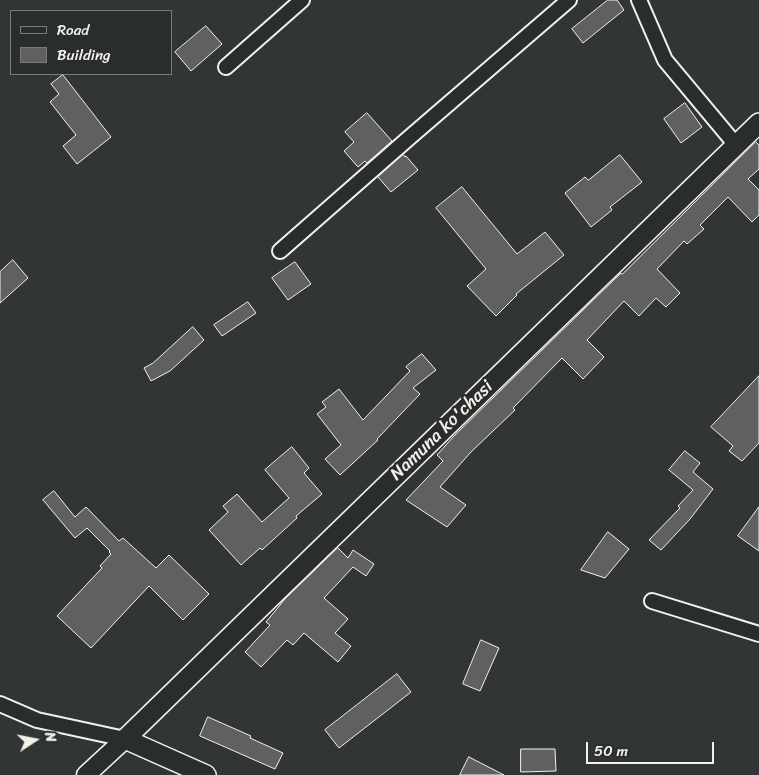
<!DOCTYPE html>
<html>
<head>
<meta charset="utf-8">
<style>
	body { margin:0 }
	#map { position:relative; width:759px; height:775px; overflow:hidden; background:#323535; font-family:Sriracha,sans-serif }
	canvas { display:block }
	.legend { position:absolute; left:10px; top:10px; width:162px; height:65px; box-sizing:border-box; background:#2a2d2e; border:1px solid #7b7b78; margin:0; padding:6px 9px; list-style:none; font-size:15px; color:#f4f1e8 }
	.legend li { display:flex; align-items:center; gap:10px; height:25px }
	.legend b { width:25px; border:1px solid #7b7b78 }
	.north { position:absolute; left:10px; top:715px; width:50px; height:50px; -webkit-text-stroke:4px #2a2d2e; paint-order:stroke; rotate:79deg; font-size:14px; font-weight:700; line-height:20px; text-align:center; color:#f4f1e8 }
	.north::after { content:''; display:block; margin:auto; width:18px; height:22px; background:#f4f1e8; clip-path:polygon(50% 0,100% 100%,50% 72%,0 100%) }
	.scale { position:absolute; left:586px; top:742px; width:128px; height:22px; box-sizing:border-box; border:2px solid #f4f1e8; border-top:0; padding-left:6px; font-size:15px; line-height:18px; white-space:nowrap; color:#f4f1e8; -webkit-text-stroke:4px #2a2d2e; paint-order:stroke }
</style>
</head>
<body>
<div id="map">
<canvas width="759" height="775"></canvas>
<ul class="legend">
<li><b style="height:6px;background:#2a2d2e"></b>Road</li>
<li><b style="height:14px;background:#5f605f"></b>Building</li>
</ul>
<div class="north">N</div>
<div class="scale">50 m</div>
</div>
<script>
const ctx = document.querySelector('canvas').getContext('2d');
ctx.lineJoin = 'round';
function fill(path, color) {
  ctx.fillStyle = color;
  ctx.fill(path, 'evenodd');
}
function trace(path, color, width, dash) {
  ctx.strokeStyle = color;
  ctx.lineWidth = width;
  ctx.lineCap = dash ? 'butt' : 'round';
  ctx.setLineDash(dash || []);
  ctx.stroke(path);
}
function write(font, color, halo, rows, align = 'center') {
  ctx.font = font + ' Sriracha,sans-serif';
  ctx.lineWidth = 5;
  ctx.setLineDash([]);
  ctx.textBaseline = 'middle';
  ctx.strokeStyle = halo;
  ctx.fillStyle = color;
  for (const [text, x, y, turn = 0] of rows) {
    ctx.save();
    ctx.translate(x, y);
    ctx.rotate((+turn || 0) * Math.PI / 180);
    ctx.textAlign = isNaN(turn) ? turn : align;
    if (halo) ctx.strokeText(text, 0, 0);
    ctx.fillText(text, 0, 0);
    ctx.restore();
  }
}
const building = new Path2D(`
	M 608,0 L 617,0 L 624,10 L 583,43 L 572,29 Z
	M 206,26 L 222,44 L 191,71 L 175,52 Z
	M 63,75 L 111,137 L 77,164 L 63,146 L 76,135 L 50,102 L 59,94 L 51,84 Z
	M 685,103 L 702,127 L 681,143 L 664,119 Z
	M 367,113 L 392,141 L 367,163 L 365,161 L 358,167 L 344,151 L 354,142 L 345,132 Z
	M 756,142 L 759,145 L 759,169 L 748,179 L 759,190 L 759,215 L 752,222 L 728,197 L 700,225 L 704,229 L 687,244 L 684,241 L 657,269 L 680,293 L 666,307 L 656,298 L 639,316 L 624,301 L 587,340 L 604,357 L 583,379 L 562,358 L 513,408 L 515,410 L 471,452 L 440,487 L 466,505 L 447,527 L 406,500 L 443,461 L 437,455 L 454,436 L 621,273 L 622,274 Z
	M 403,154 L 405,157 L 406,156 L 418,170 L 391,192 L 378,177 Z
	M 620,155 L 642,182 L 610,207 L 612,210 L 591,227 L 565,193 L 585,177 L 588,180 Z
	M 462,187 L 517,254 L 545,232 L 564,255 L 516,294 L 517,295 L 496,316 L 467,286 L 486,269 L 436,208 Z
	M 13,260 L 28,278 L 0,303 L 0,272 Z
	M 295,262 L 311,284 L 288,300 L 272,278 Z
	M 248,302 L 256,313 L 222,336 L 214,325 Z
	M 193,327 L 204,340 L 170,371 L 151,381 L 144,368 L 153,363 Z
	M 422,354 L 436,370 L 413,388 L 420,394 L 377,439 L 378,440 L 340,475 L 325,459 L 341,445 L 317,414 L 326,407 L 322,402 L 339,389 L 363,420 L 410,371 L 406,367 Z
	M 759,376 L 759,443 L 742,461 L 729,451 L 733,446 L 711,427 Z
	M 292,447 L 309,468 L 304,473 L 322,494 L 296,516 L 297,518 L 262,550 L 260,548 L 241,565 L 209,530 L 228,512 L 223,506 L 237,494 L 262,522 L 289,498 L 265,470 Z
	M 685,451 L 700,463 L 693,472 L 713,489 L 690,519 L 661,550 L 649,540 L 680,508 L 678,506 L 693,490 L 669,470 Z
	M 54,491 L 75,517 L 86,507 L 119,541 L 123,538 L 156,568 L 169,555 L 209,594 L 183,620 L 149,586 L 91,648 L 57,616 L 102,568 L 100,566 L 111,554 L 109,552 L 110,551 L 87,528 L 75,538 L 43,500 Z
	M 759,507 L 759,551 L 738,536 Z
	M 608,532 L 629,549 L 605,578 L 581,570 Z
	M 338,548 L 348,558 L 353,550 L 374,564 L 366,576 L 353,567 L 324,598 L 348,619 L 335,633 L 351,646 L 338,662 L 304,633 L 293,645 L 287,640 L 261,667 L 245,652 L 270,625 L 266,622 L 285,599 Z
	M 481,640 L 499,648 L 480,691 L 463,684 Z
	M 397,674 L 411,692 L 339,748 L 325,730 Z
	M 208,717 L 251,736 L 250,738 L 283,753 L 275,769 L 200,736 Z
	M 521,749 L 555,749 L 556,771 L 521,772 Z
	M 469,757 L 504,775 L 460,775 Z`);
const minor = new Path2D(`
	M 639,0 L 665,60 L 736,145
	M 226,67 L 302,0
	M 280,251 L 410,137 L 569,0
	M 652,601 L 759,634
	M 0,704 L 37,720 L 125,739`);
const tertiary = new Path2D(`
	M 86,775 L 125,739`);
const secondary = new Path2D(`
	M 206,775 L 125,739 L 759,123`);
const streetNames = [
	["Namuna ko'chasi",442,431,-44]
];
fill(building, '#5f605f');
trace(building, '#f4f1e8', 1);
trace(minor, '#f4f1e8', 18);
trace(tertiary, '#f4f1e8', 21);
trace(secondary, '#f4f1e8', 22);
trace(minor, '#2a2d2e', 14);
trace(tertiary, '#2a2d2e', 18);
trace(secondary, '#2a2d2e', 19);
write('18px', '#f4f1e8', '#2a2d2e', streetNames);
</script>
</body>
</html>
